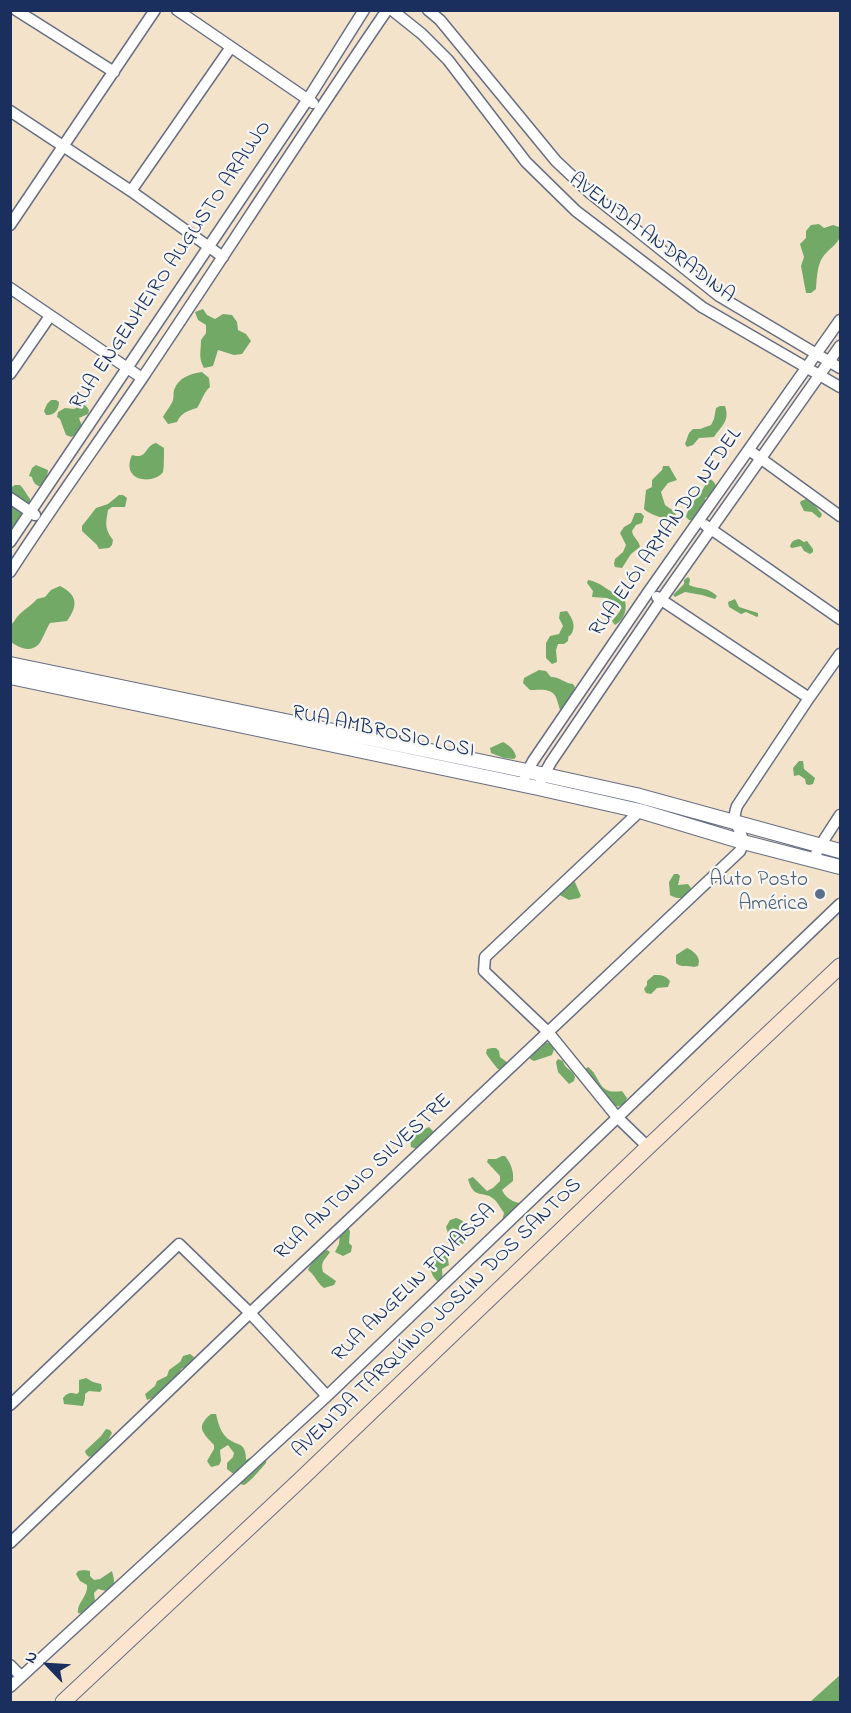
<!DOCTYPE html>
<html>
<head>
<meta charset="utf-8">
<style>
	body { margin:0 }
	#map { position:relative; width:851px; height:1713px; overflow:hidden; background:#f4e3cb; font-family:"Indie Flower",sans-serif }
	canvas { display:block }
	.frame { position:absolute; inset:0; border:12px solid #1b2f5e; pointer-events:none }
	.north { position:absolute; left:18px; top:1635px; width:60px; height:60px; -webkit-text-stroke:4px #f6f6f2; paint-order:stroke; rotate:295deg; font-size:16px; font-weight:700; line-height:24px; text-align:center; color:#1b2f5e }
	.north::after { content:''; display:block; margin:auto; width:21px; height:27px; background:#1b2f5e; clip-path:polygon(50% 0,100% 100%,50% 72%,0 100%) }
</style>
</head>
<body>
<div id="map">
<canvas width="851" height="1713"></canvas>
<div class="frame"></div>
<div class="north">N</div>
</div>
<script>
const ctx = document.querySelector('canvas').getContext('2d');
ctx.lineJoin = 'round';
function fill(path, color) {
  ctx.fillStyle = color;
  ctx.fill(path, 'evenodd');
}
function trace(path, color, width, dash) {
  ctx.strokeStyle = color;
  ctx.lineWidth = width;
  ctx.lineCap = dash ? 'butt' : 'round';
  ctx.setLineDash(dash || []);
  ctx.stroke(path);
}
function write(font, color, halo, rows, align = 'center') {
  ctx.font = font + ' "Indie Flower",sans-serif';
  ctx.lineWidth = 4.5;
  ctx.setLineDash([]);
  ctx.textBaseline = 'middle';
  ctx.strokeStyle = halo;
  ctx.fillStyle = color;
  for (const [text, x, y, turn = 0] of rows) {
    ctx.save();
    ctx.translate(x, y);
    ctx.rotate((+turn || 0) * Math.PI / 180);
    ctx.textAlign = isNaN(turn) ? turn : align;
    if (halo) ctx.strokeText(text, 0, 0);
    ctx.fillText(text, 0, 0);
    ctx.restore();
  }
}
const forest = new Path2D(`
	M 819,224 L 824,228 L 833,225 L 839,227 L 840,237 C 837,244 832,247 827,252 C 817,261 817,276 816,289 L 811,293 L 806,293 L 801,266 L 804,257 L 800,244 L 806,238 L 806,231 L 811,225 Z
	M 203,309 L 207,315 L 215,319 L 223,314 L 232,315 L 237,322 L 238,330 L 246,334 L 251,341 L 242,354 L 234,355 L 218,350 L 213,366 L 204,368 C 198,357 201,352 201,340 L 206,333 L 206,325 L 198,320 L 195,312 Z
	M 202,372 L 209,378 L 210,387 C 203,393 202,401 197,408 C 187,411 181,413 177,422 L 168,424 L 163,417 C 166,411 171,406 173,400 C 174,397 173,393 174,390 C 179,377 190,374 202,372 Z
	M 51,400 L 56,400 L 59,402 C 59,410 54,416 46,415 L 44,411 L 47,404 Z
	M 82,404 L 86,406 L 89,410 L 88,414 L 79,418 L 82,426 L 78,434 L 71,437 L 66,435 L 60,419 L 57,417 L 58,412 L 65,408 L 74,409 Z
	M 720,406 L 725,406 C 730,421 722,425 714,437 L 699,438 L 693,445 L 687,447 L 685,444 L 689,433 L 693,429 L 700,429 L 711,425 L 714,419 L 716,408 Z
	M 156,443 L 164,448 C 164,452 164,469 163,472 C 154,485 120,482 132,455 C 148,460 144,446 156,443 Z
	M 36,465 L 48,470 L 47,478 L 42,486 C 36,487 33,482 32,477 L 29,476 L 32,468 Z
	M 663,466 L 669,466 L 677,480 L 668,483 L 661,492 L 665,505 L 675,512 L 676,516 L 673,519 C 664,519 650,515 644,509 L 646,490 L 652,487 L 652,480 L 662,470 Z
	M 710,479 C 715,482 716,484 716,490 L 713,494 L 705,498 L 706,506 L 696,521 L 689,520 L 686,517 C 688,508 696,499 701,492 C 705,487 705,483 710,479 Z
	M 15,485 L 20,485 C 24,489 27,495 30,499 L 30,503 L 10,534 L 10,488 Z
	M 119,495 L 123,495 L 127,498 L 125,507 L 112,507 L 108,510 C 106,523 104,528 113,540 L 112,545 L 109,548 L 99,549 L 97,545 L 82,531 L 82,526 L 96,508 L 108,504 Z
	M 806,499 C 813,500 817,509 822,514 L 821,517 L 819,518 L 812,512 L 804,511 L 800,503 L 801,501 Z
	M 635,513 L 641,513 L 644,516 L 642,523 L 636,525 L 632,531 C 633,538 639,540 640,547 L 631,554 L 622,568 L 615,567 L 614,564 L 615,559 L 623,552 L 626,545 L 620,533 L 624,527 L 631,523 Z
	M 799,539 L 804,542 L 807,541 L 813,549 L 813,552 L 810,554 L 804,551 L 801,546 L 792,548 L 790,547 C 791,542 793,540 799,539 Z
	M 688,577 L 690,579 L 689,585 C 700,590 706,586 717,596 L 715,599 L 702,595 L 685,592 L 675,597 L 673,595 L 684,584 L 684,580 Z
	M 588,580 C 600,581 611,594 624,598 C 628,608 625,619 615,625 L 612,621 L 620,611 L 620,606 L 607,598 L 592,597 L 593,591 L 587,583 Z
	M 60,586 C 78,595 78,606 67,621 L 50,623 C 46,629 42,641 38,645 C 29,653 18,647 11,642 L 11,625 C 13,623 15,620 17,617 C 23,610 31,606 37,599 L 45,597 L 51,590 Z
	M 735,599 L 739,607 L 758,613 L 758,616 L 757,617 L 746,612 L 741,614 L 729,607 L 728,602 Z
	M 567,611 C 572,618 576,625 572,633 C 567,640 569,632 568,641 L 564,644 L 558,644 L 556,650 L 557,662 L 552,664 L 546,658 L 546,643 L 550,636 L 559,634 L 563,626 L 559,618 L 560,612 Z
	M 539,670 L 546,671 L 551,677 C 561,677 563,683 573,684 L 575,687 L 566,711 L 560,710 C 559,707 558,703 557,700 C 554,687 539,690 530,690 L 523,683 L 524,678 Z
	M 503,742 C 509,745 515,750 516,757 L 514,759 L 504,758 L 491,753 L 490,748 Z
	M 799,761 L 803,761 L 804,769 L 815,778 L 813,784 L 809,785 L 806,784 L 805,779 L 799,775 L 794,776 L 793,768 Z
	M 674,874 L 678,874 L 680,876 L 678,885 L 688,884 L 691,888 C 688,898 679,901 670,895 L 669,882 Z
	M 574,880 L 581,896 L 579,898 L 569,900 L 556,893 Z
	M 687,948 C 694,951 702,958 698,966 L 694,967 C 687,965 681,968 676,963 L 676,955 Z
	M 654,975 C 661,975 665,975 670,981 L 668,987 L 657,988 L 651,994 L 646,993 L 644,989 L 647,985 L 647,981 Z
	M 545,1042 L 552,1044 L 554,1049 L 552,1055 L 534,1061 L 530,1059 L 531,1054 L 535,1049 L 541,1048 Z
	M 492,1048 L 496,1048 L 499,1051 L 500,1057 L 508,1063 L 503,1069 L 498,1069 C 496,1067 488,1057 486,1053 L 487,1049 Z
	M 558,1059 L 563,1061 C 565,1070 573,1069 575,1077 L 574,1081 L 569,1084 L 558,1072 L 556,1062 Z
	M 588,1067 C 602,1077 596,1095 622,1091 L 627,1098 C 624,1105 621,1107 613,1106 L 585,1069 Z
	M 429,1127 L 434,1132 L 432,1138 L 417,1149 L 411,1147 C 409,1135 420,1131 429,1127 Z
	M 502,1156 L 505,1156 C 511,1163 514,1172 513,1181 L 502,1190 C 507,1201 517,1203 529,1205 L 502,1221 L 504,1213 C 501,1209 498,1203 495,1200 C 483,1189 474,1201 468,1179 L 473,1177 L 487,1191 L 493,1188 L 500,1181 L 500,1176 L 487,1162 L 488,1159 L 496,1159 Z
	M 456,1218 C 476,1223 471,1252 451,1243 L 446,1227 L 450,1220 Z
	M 344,1228 L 348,1228 L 350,1231 L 349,1243 L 352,1246 L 351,1252 L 343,1256 L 335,1252 L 339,1244 L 340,1232 Z
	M 327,1250 L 330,1252 C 325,1260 320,1261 323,1272 L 336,1281 L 334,1285 L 324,1288 C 317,1283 315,1275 308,1270 C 310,1263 321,1253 327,1250 Z
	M 438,1255 L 447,1255 L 449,1265 L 442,1269 L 443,1282 L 438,1282 C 428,1273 429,1263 438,1255 Z
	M 190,1354 L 194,1357 L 191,1364 L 181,1369 L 179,1376 L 171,1380 L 169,1387 C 159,1390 158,1397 147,1400 L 145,1394 L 155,1386 L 157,1381 L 167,1376 L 169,1370 L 180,1362 L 183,1356 Z
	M 86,1378 L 93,1382 L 101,1384 L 102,1389 L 100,1392 L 89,1391 L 85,1394 L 85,1399 L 83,1406 L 64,1404 L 63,1398 C 67,1393 70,1392 77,1394 L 79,1392 L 79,1380 Z
	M 211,1414 L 216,1414 C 218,1422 220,1431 226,1437 C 236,1447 246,1440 246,1460 L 259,1453 L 267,1457 L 266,1463 C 261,1469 249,1483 244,1485 L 236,1483 L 236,1476 L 227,1469 L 227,1463 L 233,1457 L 234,1453 L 228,1445 L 220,1450 L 221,1461 L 219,1465 L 211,1467 L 207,1461 L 214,1449 L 214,1445 C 203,1433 195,1427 211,1414 Z
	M 106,1429 L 110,1430 L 112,1433 C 106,1443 103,1454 89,1457 L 86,1454 L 85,1451 L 101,1436 Z
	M 84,1570 L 90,1571 L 90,1576 L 94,1580 L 100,1579 L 112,1571 C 114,1579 116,1585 110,1592 L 98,1589 L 94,1593 L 95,1601 L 88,1607 L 84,1614 L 78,1613 C 77,1602 88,1597 87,1585 L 80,1581 L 76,1574 L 78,1571 Z
	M 840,1675 L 840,1702 L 810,1702 Z`);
const minor = new Path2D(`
	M 16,10 L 114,72
	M 177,10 L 313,103
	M 392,10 L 422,34 L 448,60 L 526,162 L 576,211 L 702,307 L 840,387
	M 428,10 L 440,20 L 556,161 L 590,193 L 719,296 L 840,368
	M 10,111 L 131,191 L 223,257
	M 131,191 L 231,47
	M 10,225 L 155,10
	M 10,288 L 142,378
	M 10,374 L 50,316
	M 749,450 L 840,516
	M 10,498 L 35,515
	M 705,525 L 840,619
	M 10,542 L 308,99 L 364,10
	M 10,572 C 53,505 99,442 143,377 C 225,255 304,131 387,10
	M 657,597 L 809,698
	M 525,776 L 533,761 L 649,591 L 840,320
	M 541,780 L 551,762 L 661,600 L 840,346
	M 640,811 L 485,957 L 484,971 L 548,1032 L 617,1117 L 648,1147
	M 813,860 L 820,846 L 840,815
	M 10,1405 L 179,1244 L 250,1313 L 327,1396
	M 10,1543 L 250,1313 L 740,851 C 741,849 743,843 743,841 C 741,826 730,826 737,806 L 809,698 L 840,654
	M 10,1665 L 21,1676
	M 10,1687 L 327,1396 L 840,904`);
const tertiary = new Path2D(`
	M 10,664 L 527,771 L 636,795 L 840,851
	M 10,677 L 538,788 L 640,811 L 743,842 L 840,867`);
const secondary = new Path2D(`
	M 63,1702 L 300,1480 L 648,1147 L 840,966`);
const markers = [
	[820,894,6,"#5c6f8a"]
];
const streetNames = [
	["AVENIDA ANDRADINA",651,239,37],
	["RUA ENGENHEIRO AUGUSTO ARAUJO",172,266,-56],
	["RUA ELÓI ARMANDO NEDEL",667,533,-55],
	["RUA AMBROSIO LOSI",383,733,12],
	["RUA ANTONIO SILVESTRE",364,1178,-43],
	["RUA ANGELIN FAVASSA",415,1284,-44],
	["AVENIDA TARQUÍNIO JOSLIN DOS SANTOS",438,1319,-44]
];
const serviceNames = [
	["Auto Posto",808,882],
	["América",808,906]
];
fill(forest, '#72a966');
trace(minor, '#676e84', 13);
trace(tertiary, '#676e84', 16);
trace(secondary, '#676e84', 17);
trace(minor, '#fff', 10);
trace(tertiary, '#fff', 14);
trace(secondary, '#fbe5cf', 15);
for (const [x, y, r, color] of markers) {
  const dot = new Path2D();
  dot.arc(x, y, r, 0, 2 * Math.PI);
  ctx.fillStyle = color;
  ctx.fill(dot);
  trace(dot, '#f6f6f2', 2);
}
write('21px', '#1b2f5e', '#f6f6f2', streetNames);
write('21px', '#4e5e75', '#f6f6f2', serviceNames, 'right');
</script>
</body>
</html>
